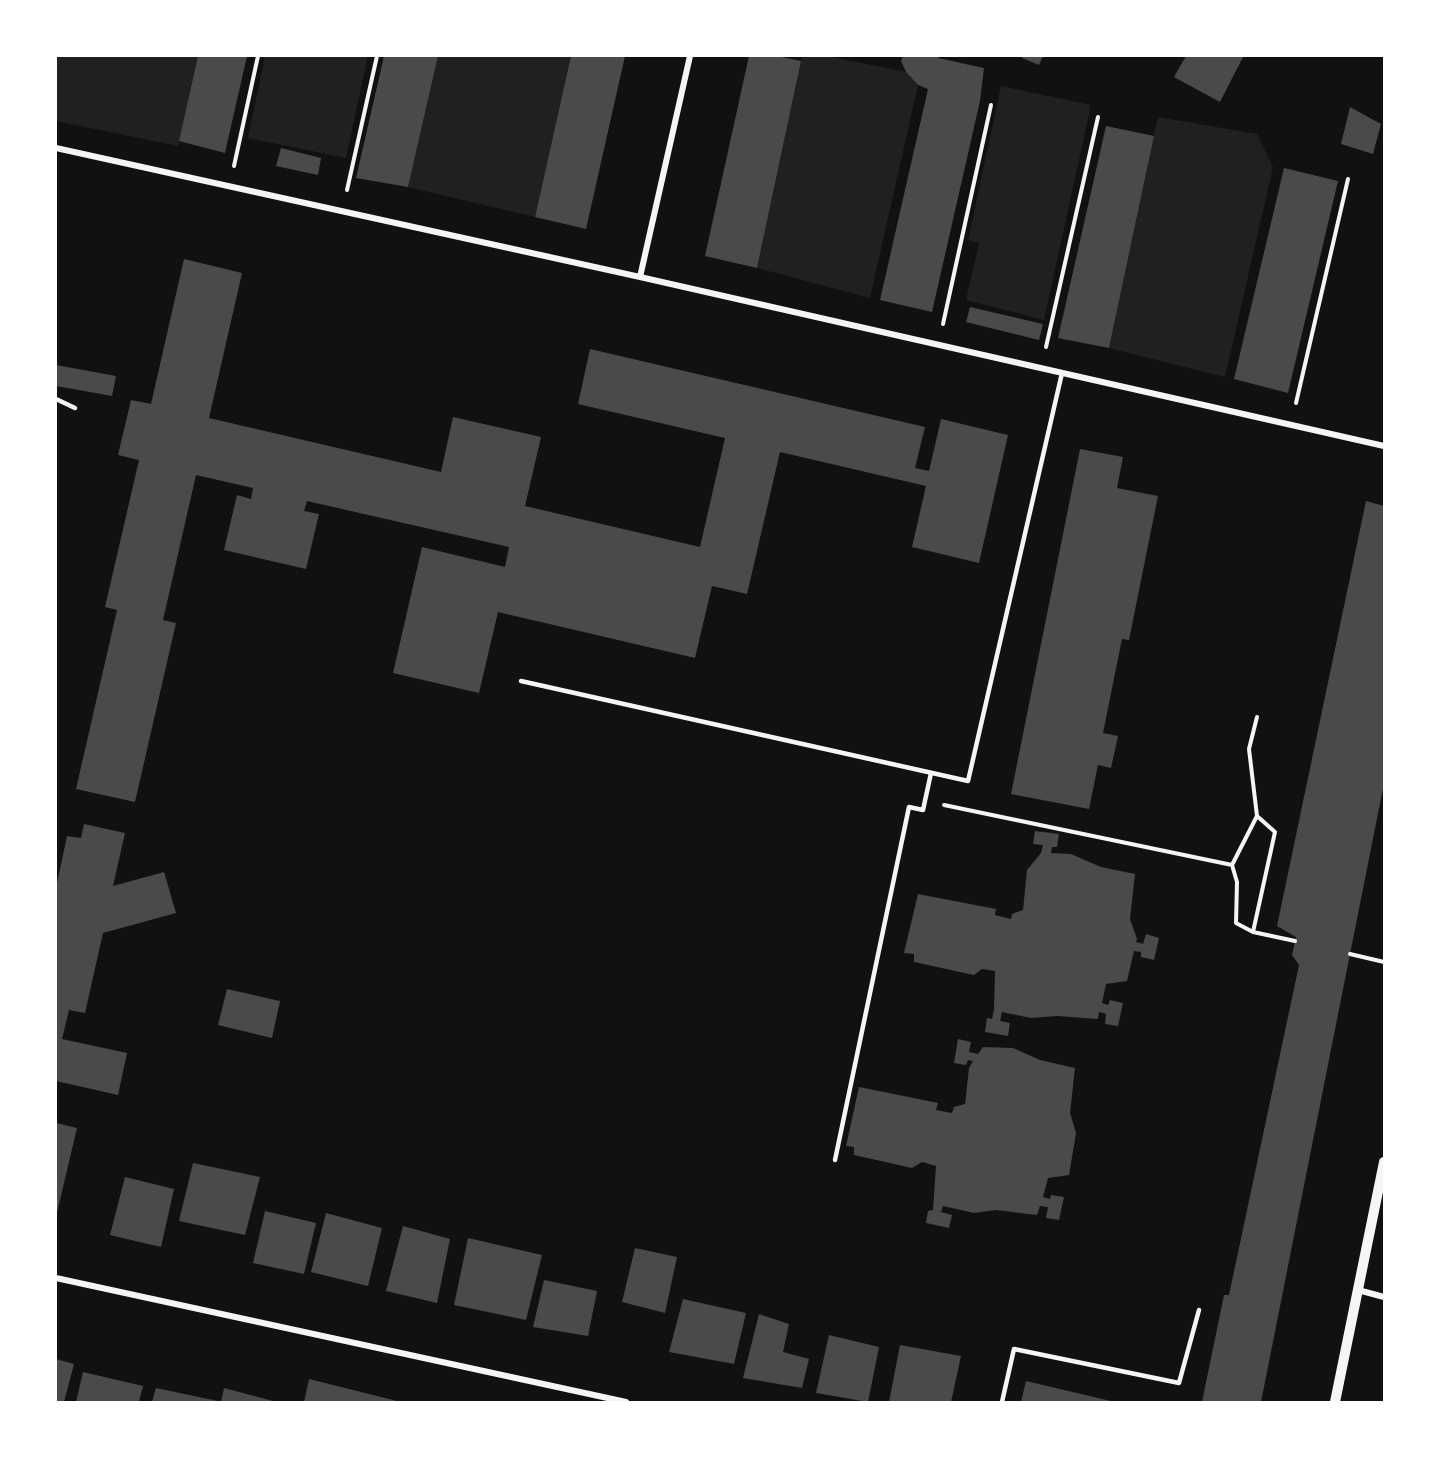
<!DOCTYPE html>
<html>
<head>
<meta charset="utf-8">
<style>
	body { margin:0 }
	#map { position:relative; width:1440px; height:1458px; overflow:hidden; background:#111; font-family:"Nunito Sans",sans-serif }
	canvas { display:block }
	.frame { position:absolute; inset:0; border:57px solid #fff; pointer-events:none }
</style>
</head>
<body>
<div id="map">
<canvas width="1440" height="1458"></canvas>
<div class="frame"></div>
</div>
<script>
const ctx = document.querySelector('canvas').getContext('2d');
ctx.lineJoin = 'round';
function fill(path, color) {
  ctx.fillStyle = color;
  ctx.fill(path, 'evenodd');
}
function trace(path, color, width, dash) {
  ctx.strokeStyle = color;
  ctx.lineWidth = width;
  ctx.lineCap = dash ? 'butt' : 'round';
  ctx.setLineDash(dash || []);
  ctx.stroke(path);
}
const green = new Path2D(`
	M 56,56 L 198,56 L 178,146 L 56,121 Z
	M 265,56 L 368,56 L 346,158 L 248,138 Z
	M 438,56 L 571,56 L 535,217 L 408,187 Z
	M 802,56 L 827,56 L 906,72 L 918,85 L 870,298 L 757,268 Z
	M 1001,86 L 1091,105 L 1044,320 L 966,300 L 979,243 L 968,240 Z
	M 1158,117 L 1257,134 L 1273,167 L 1225,377 L 1109,348 Z`);
const building = new Path2D(`
	M 198,56 L 247,56 L 225,153 L 179,141 Z
	M 384,56 L 438,56 L 408,187 L 356,178 Z
	M 571,56 L 625,56 L 586,229 L 535,217 Z
	M 749,56 L 777,56 L 801,61 L 757,268 L 705,256 Z
	M 903,56 L 939,56 L 938,58 L 984,68 L 980,101 L 932,312 L 880,300 L 928,89 L 918,85 L 906,72 L 901,61 Z
	M 1023,56 L 1043,56 L 1039,65 L 1022,58 Z
	M 1186,56 L 1240,56 L 1243,57 L 1220,102 L 1174,77 Z
	M 1350,107 L 1381,124 L 1373,154 L 1341,144 Z
	M 1106,126 L 1154,136 L 1109,348 L 1058,338 Z
	M 281,148 L 321,158 L 318,175 L 276,166 Z
	M 1284,168 L 1338,181 L 1288,393 L 1234,379 Z
	M 184,259 L 242,273 L 209,418 L 441,472 L 453,417 L 541,437 L 525,506 L 700,547 L 725,438 L 578,404 L 590,349 L 925,427 L 915,468 L 929,471 L 941,419 L 1008,435 L 979,563 L 912,547 L 926,486 L 780,452 L 747,594 L 712,586 L 695,658 L 498,612 L 479,693 L 393,673 L 422,547 L 505,567 L 509,547 L 307,501 L 304,511 L 319,514 L 306,569 L 224,550 L 237,495 L 251,499 L 253,488 L 196,475 L 163,620 L 176,623 L 135,802 L 76,789 L 117,610 L 105,607 L 139,460 L 118,455 L 131,400 L 151,404 Z
	M 970,307 L 1043,324 L 1039,340 L 966,322 Z
	M 56,365 L 116,376 L 112,396 L 56,386 Z
	M 1080,449 L 1123,457 L 1117,488 L 1158,496 L 1129,640 L 1122,639 L 1103,733 L 1118,736 L 1111,768 L 1098,765 L 1089,809 L 1011,794 Z
	M 1366,501 L 1384,506 L 1384,783 L 1261,1402 L 1202,1402 L 1224,1295 L 1229,1295 L 1299,965 L 1292,955 L 1296,937 L 1277,926 Z
	M 84,824 L 125,833 L 113,886 L 164,872 L 176,913 L 103,933 L 85,1013 L 69,1010 L 62,1039 L 127,1053 L 118,1095 L 56,1081 L 56,888 L 67,836 L 81,838 Z
	M 1035,831 L 1059,834 L 1057,847 L 1052,847 L 1051,853 L 1071,854 L 1101,867 L 1135,874 L 1130,919 L 1137,939 L 1136,942 L 1143,944 L 1146,934 L 1159,938 L 1154,960 L 1141,957 L 1141,952 L 1134,951 L 1127,981 L 1106,984 L 1102,1003 L 1108,1005 L 1110,1000 L 1123,1003 L 1118,1026 L 1105,1024 L 1106,1014 L 1099,1012 L 1098,1019 L 1057,1016 L 1031,1018 L 1002,1012 L 1000,1021 L 1010,1023 L 1008,1036 L 985,1032 L 987,1018 L 992,1019 L 994,1009 L 995,971 L 982,969 L 974,975 L 914,962 L 914,954 L 904,953 L 918,894 L 996,909 L 995,915 L 1011,919 L 1012,914 L 1023,910 L 1027,870 L 1041,853 L 1043,845 L 1033,844 Z
	M 227,989 L 280,1001 L 272,1038 L 218,1025 Z
	M 958,1039 L 971,1042 L 969,1052 L 978,1054 L 983,1047 L 1013,1048 L 1040,1060 L 1075,1068 L 1070,1113 L 1076,1133 L 1069,1175 L 1048,1178 L 1043,1197 L 1050,1199 L 1051,1195 L 1064,1197 L 1059,1220 L 1046,1218 L 1048,1207 L 1040,1206 L 1037,1215 L 996,1210 L 974,1213 L 943,1206 L 941,1212 L 952,1215 L 949,1228 L 926,1223 L 928,1211 L 933,1210 L 936,1166 L 922,1162 L 912,1168 L 854,1155 L 854,1147 L 846,1146 L 859,1087 L 938,1103 L 936,1110 L 952,1113 L 954,1107 L 965,1104 L 969,1068 L 973,1061 L 968,1060 L 966,1065 L 954,1063 Z
	M 56,1123 L 77,1128 L 56,1217 Z
	M 193,1163 L 260,1177 L 245,1235 L 179,1221 Z
	M 125,1177 L 174,1189 L 161,1247 L 110,1235 Z
	M 265,1211 L 316,1223 L 304,1274 L 253,1263 Z
	M 326,1213 L 382,1228 L 368,1286 L 311,1272 Z
	M 403,1226 L 450,1239 L 437,1303 L 386,1291 Z
	M 468,1238 L 542,1255 L 526,1320 L 454,1305 Z
	M 635,1248 L 677,1257 L 665,1313 L 622,1302 Z
	M 544,1280 L 597,1291 L 588,1336 L 533,1327 Z
	M 683,1299 L 746,1313 L 734,1364 L 669,1352 Z
	M 759,1314 L 789,1324 L 783,1352 L 809,1359 L 802,1388 L 743,1378 Z
	M 829,1335 L 879,1347 L 868,1402 L 816,1393 Z
	M 900,1345 L 961,1356 L 951,1402 L 889,1402 Z
	M 56,1359 L 74,1364 L 64,1402 L 56,1402 Z
	M 83,1372 L 143,1386 L 139,1402 L 76,1402 Z
	M 309,1379 L 401,1402 L 304,1402 Z
	M 1026,1381 L 1115,1402 L 1021,1402 Z
	M 156,1388 L 218,1401 L 217,1402 L 152,1402 Z
	M 224,1388 L 277,1402 L 221,1402 Z`);
const path = new Path2D(`
	M 234,166 L 258,56
	M 347,190 L 377,56
	M 943,324 L 991,105
	M 1046,347 L 1098,117
	M 1296,403 L 1348,179
	M 944,805 L 1232,865 L 1257,816 L 1249,749 L 1257,717
	M 1232,865 L 1237,882 L 1236,923 L 1253,932 L 1275,832 L 1257,816
	M 1253,932 L 1295,941
	M 1350,954 L 1384,962`);
const service = new Path2D(`
	M 56,399 L 75,408
	M 521,681 L 968,781 L 1062,373
	M 835,1160 L 909,807 L 923,810 L 931,773
	M 1002,1402 L 1014,1349 L 1179,1383 L 1199,1310`);
const minor = new Path2D(`
	M 56,148 L 640,277 L 1384,446
	M 640,277 L 690,56
	M 56,1278 L 626,1402
	M 1358,1290 L 1384,1297`);
const tertiary = new Path2D(`
	M 1335,1402 L 1384,1162`);
fill(green, '#202020');
fill(building, '#4a4a4a');
trace(path, '#f5f5f5', 4);
trace(service, '#f5f5f5', 4.5);
trace(minor, '#f5f5f5', 6);
trace(tertiary, '#f5f5f5', 10);
</script>
</body>
</html>
